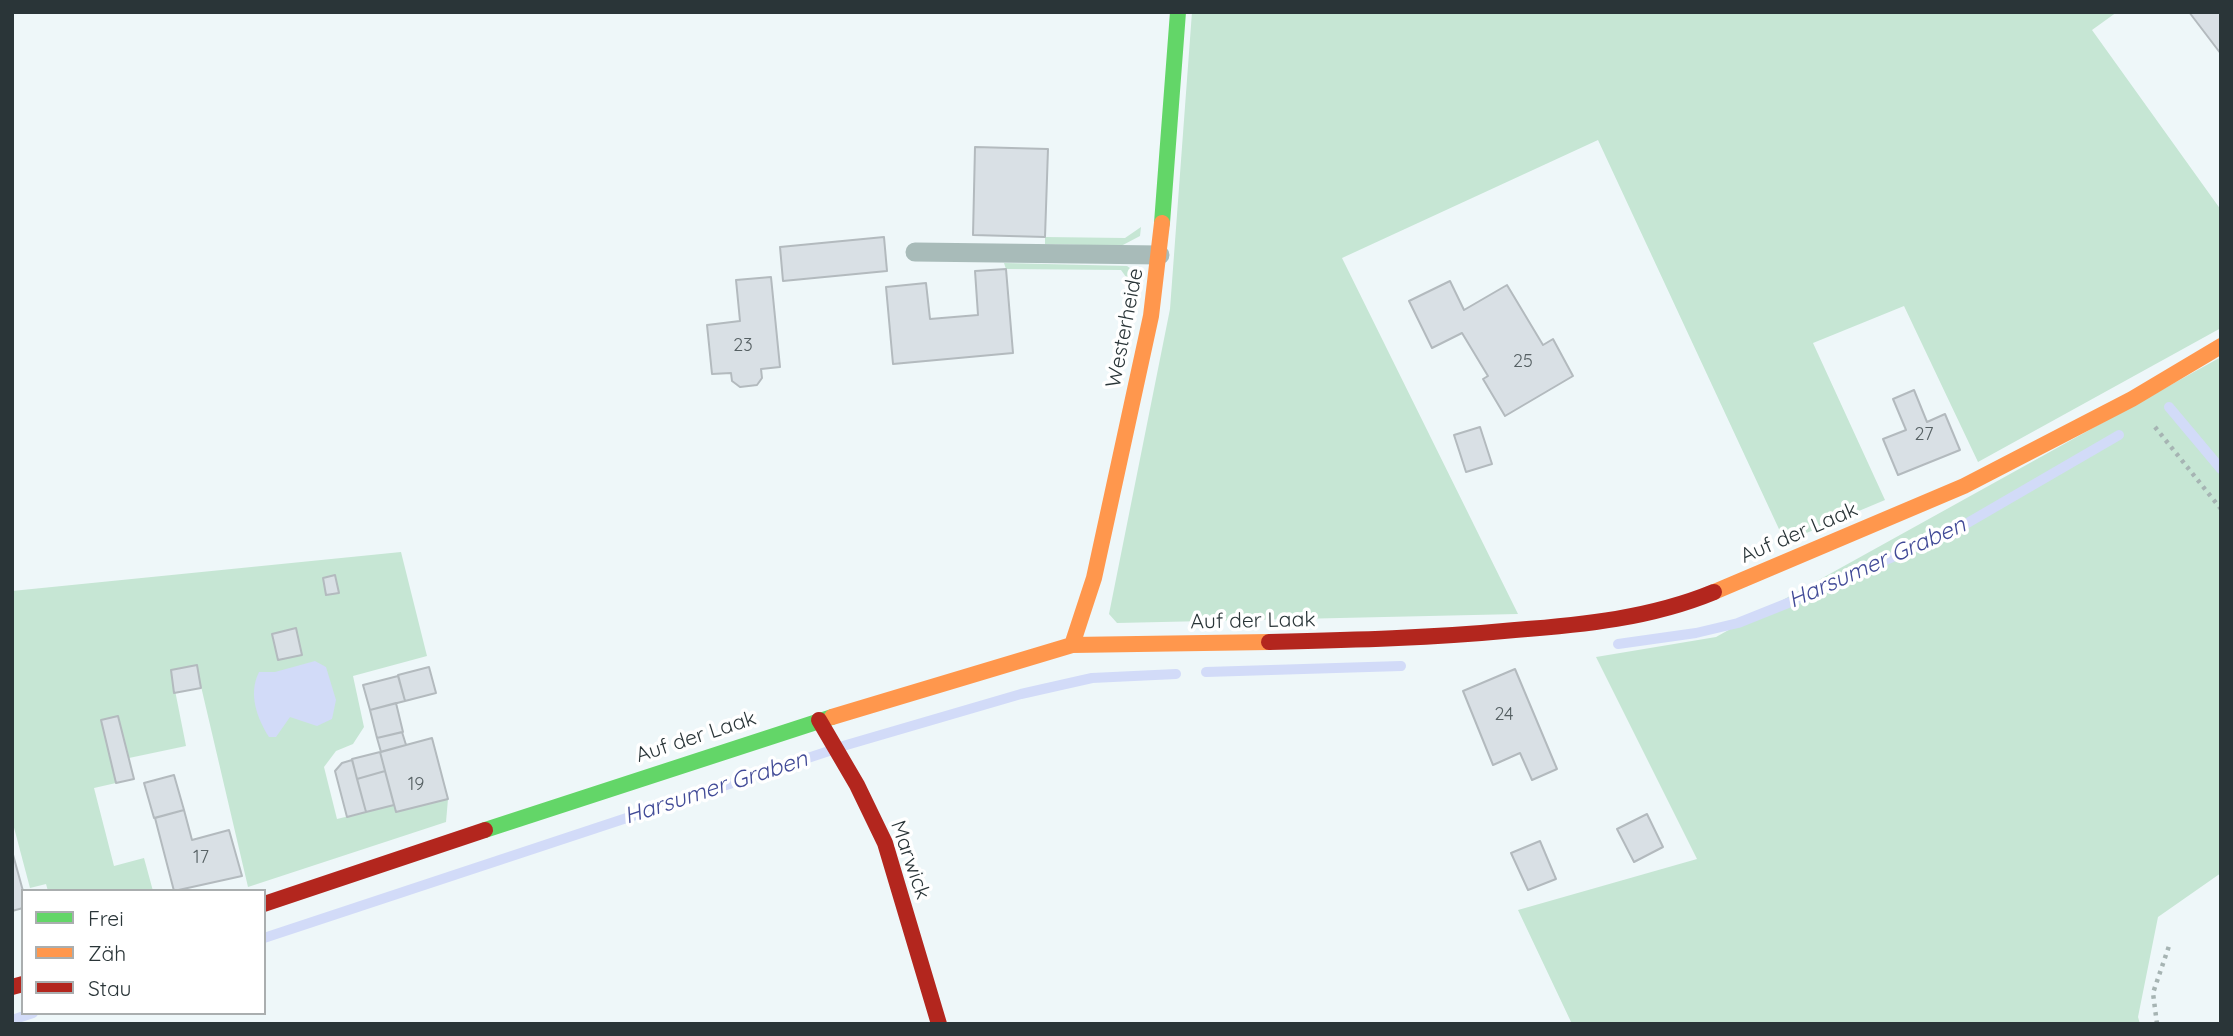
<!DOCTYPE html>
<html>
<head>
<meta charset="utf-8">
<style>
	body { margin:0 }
	#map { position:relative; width:2233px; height:1036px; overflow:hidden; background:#eef7f9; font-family:Quicksand,sans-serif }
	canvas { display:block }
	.frame { position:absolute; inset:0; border:14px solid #2a3538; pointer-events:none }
	.legend { position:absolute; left:21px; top:889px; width:245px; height:126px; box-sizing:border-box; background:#fff; border:2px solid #aaaeaf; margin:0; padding:9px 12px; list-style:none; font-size:21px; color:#2a3538 }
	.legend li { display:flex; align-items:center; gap:14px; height:35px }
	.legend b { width:35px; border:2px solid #aaaeaf }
</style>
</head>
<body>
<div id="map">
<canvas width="2233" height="1036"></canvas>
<div class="frame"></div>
<ul class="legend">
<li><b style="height:9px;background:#63d668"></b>Frei</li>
<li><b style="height:9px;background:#ff974d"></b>Zäh</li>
<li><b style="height:9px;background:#b3261e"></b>Stau</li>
</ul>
</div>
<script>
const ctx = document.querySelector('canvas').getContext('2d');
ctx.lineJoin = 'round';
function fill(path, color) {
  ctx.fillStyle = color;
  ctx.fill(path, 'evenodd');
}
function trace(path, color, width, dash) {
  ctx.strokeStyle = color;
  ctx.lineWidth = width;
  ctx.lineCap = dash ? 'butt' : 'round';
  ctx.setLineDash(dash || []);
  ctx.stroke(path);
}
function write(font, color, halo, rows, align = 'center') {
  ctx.font = font + ' Quicksand,sans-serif';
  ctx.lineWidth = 7;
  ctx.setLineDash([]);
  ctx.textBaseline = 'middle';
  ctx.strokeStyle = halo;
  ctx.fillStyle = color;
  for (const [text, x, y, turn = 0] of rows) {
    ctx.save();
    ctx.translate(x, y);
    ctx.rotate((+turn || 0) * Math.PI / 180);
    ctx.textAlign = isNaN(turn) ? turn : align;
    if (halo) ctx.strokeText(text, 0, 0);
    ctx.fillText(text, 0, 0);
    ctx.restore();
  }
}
const green = new Path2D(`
	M 1192,12 L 2117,12 L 2092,30 L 2221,210 L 2221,328 L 1978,462 L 1904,306 L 1813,343 L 1885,500 L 1785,542 L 1598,140 L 1342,258 L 1518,614 L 1117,623 L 1109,614 L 1170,309 Z
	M 1141,227 L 1140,236 L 1121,246 L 1045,244 L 1045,237 L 1125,238 Z
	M 1004,263 L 1127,266 L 1137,273 L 1135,298 L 1134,288 L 1121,270 L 1006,269 Z
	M 2221,357 L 2221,873 L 2158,917 L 2138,1017 L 2140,1024 L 1572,1024 L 1518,910 L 1697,859 L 1596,657 L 1716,637 Z
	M 401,552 L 427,656 L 353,676 L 364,727 L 353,744 L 336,751 L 324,767 L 337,819 L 394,805 L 396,812 L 448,799 L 446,822 L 248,887 L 196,665 L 171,670 L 186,746 L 129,758 L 118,716 L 116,783 L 94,788 L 114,866 L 144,858 L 153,891 L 48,891 L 46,884 L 30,888 L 12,820 L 12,591 Z`);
const water = new Path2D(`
	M 315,661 L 326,667 L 336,700 L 332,719 L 317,726 L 290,717 L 276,737 L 269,737 C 257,718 248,694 259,672 L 275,672 Z`);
const stream = new Path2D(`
	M 2169,407 L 2221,469
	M 1618,644 L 1696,633 L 1738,623 L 1808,595 L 1964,525 L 2119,435
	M 1206,672 L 1401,666
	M 843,746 L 1021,694 L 1092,678 L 1176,674
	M 264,938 L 829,751
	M 12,1020 L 33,1013`);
const building = new Path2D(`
	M 2189,12 L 2221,12 L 2221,54 Z
	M 975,147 L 1048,149 L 1045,237 L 973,235 Z
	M 884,237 L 887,271 L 783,281 L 780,247 Z
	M 1006,269 L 1013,353 L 893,364 L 886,287 L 926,283 L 930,319 L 978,315 L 975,271 Z
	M 771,277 L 780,367 L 761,369 L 762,378 L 757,385 L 740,387 L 732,381 L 731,373 L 712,374 L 707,325 L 740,321 L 736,280 Z
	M 1450,281 L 1464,310 L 1507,285 L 1543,345 L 1553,339 L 1573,376 L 1505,416 L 1483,379 L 1488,376 L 1462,333 L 1432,348 L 1409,301 Z
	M 1914,390 L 1927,422 L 1945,414 L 1960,450 L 1898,475 L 1883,439 L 1906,430 L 1893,399 Z
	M 1480,427 L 1492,464 L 1466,472 L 1454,435 Z
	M 335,575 L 339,593 L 326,595 L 323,578 Z
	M 296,628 L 302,655 L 278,660 L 272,634 Z
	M 197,665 L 201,688 L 174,693 L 171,670 Z
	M 429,667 L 436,693 L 405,701 L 398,675 Z
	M 1515,669 L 1557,769 L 1532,780 L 1520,753 L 1493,765 L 1463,691 Z
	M 398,676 L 405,701 L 370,710 L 363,685 Z
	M 396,703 L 403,732 L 377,738 L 370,710 Z
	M 118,716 L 134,779 L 116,783 L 101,720 Z
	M 402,732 L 406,745 L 381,752 L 377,738 Z
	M 432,738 L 448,799 L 396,812 L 380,752 Z
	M 380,752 L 385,771 L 357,779 L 352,759 Z
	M 352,760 L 366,812 L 347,817 L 335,771 L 342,763 Z
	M 385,771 L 394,805 L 366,812 L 357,779 Z
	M 174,775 L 184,810 L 154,818 L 144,783 Z
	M 184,810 L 192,840 L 229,830 L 242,876 L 174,891 L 155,818 Z
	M 1647,814 L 1663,847 L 1634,862 L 1617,829 Z
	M 1540,841 L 1556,879 L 1528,890 L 1511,853 Z
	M 12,851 L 23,891 L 23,908 L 12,911 Z`);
const path = new Path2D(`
	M 2155,427 L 2221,509
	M 2157,1024 L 2153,993 L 2170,943`);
const lane = new Path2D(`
	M 915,252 L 1160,255`);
const fast = new Path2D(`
	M 1162,223 L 1178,12
	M 485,830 L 832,717`);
const slow = new Path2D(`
	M 1714,592 L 1964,486 L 2132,399 L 2221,346
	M 1072,645 L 1094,578 L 1151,316 L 1162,223
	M 832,717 L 1072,645 L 1269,642`);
const jam = new Path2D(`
	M 1269,642 C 1352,640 1433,638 1515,630 C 1583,625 1651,618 1714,592
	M 819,720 L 857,785 L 885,843 L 939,1024
	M 264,904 L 485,830
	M 12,987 L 23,984`);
const numberNames = [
	["23",743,346],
	["25",1523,362],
	["27",1924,435],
	["24",1504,715],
	["19",416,785],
	["17",201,858]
];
const streetNames = [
	["Westerheide",1125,328,-79],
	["Auf der Laak",1799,533,-23],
	["Auf der Laak",1253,621,-1],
	["Auf der Laak",696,737,-18],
	["Marwick",910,860,71]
];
const waterNames = [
	["Harsumer Graben",1877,563,-24],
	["Harsumer Graben",716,788,-18]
];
fill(green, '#c6e6d4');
fill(water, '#d2dbf8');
trace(stream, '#d2dbf8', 10);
fill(building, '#d9e0e5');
trace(building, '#b3babe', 2);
trace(path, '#a6b4b3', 4.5, [3.5, 5]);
trace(lane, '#a8bbb9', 19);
trace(fast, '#63d668', 16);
trace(slow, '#ff974d', 16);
trace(jam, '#b3261e', 16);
write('18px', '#566063', null, numberNames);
write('21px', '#2a3538', '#fff', streetNames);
write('italic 23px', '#414a97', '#fff', waterNames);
</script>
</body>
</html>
